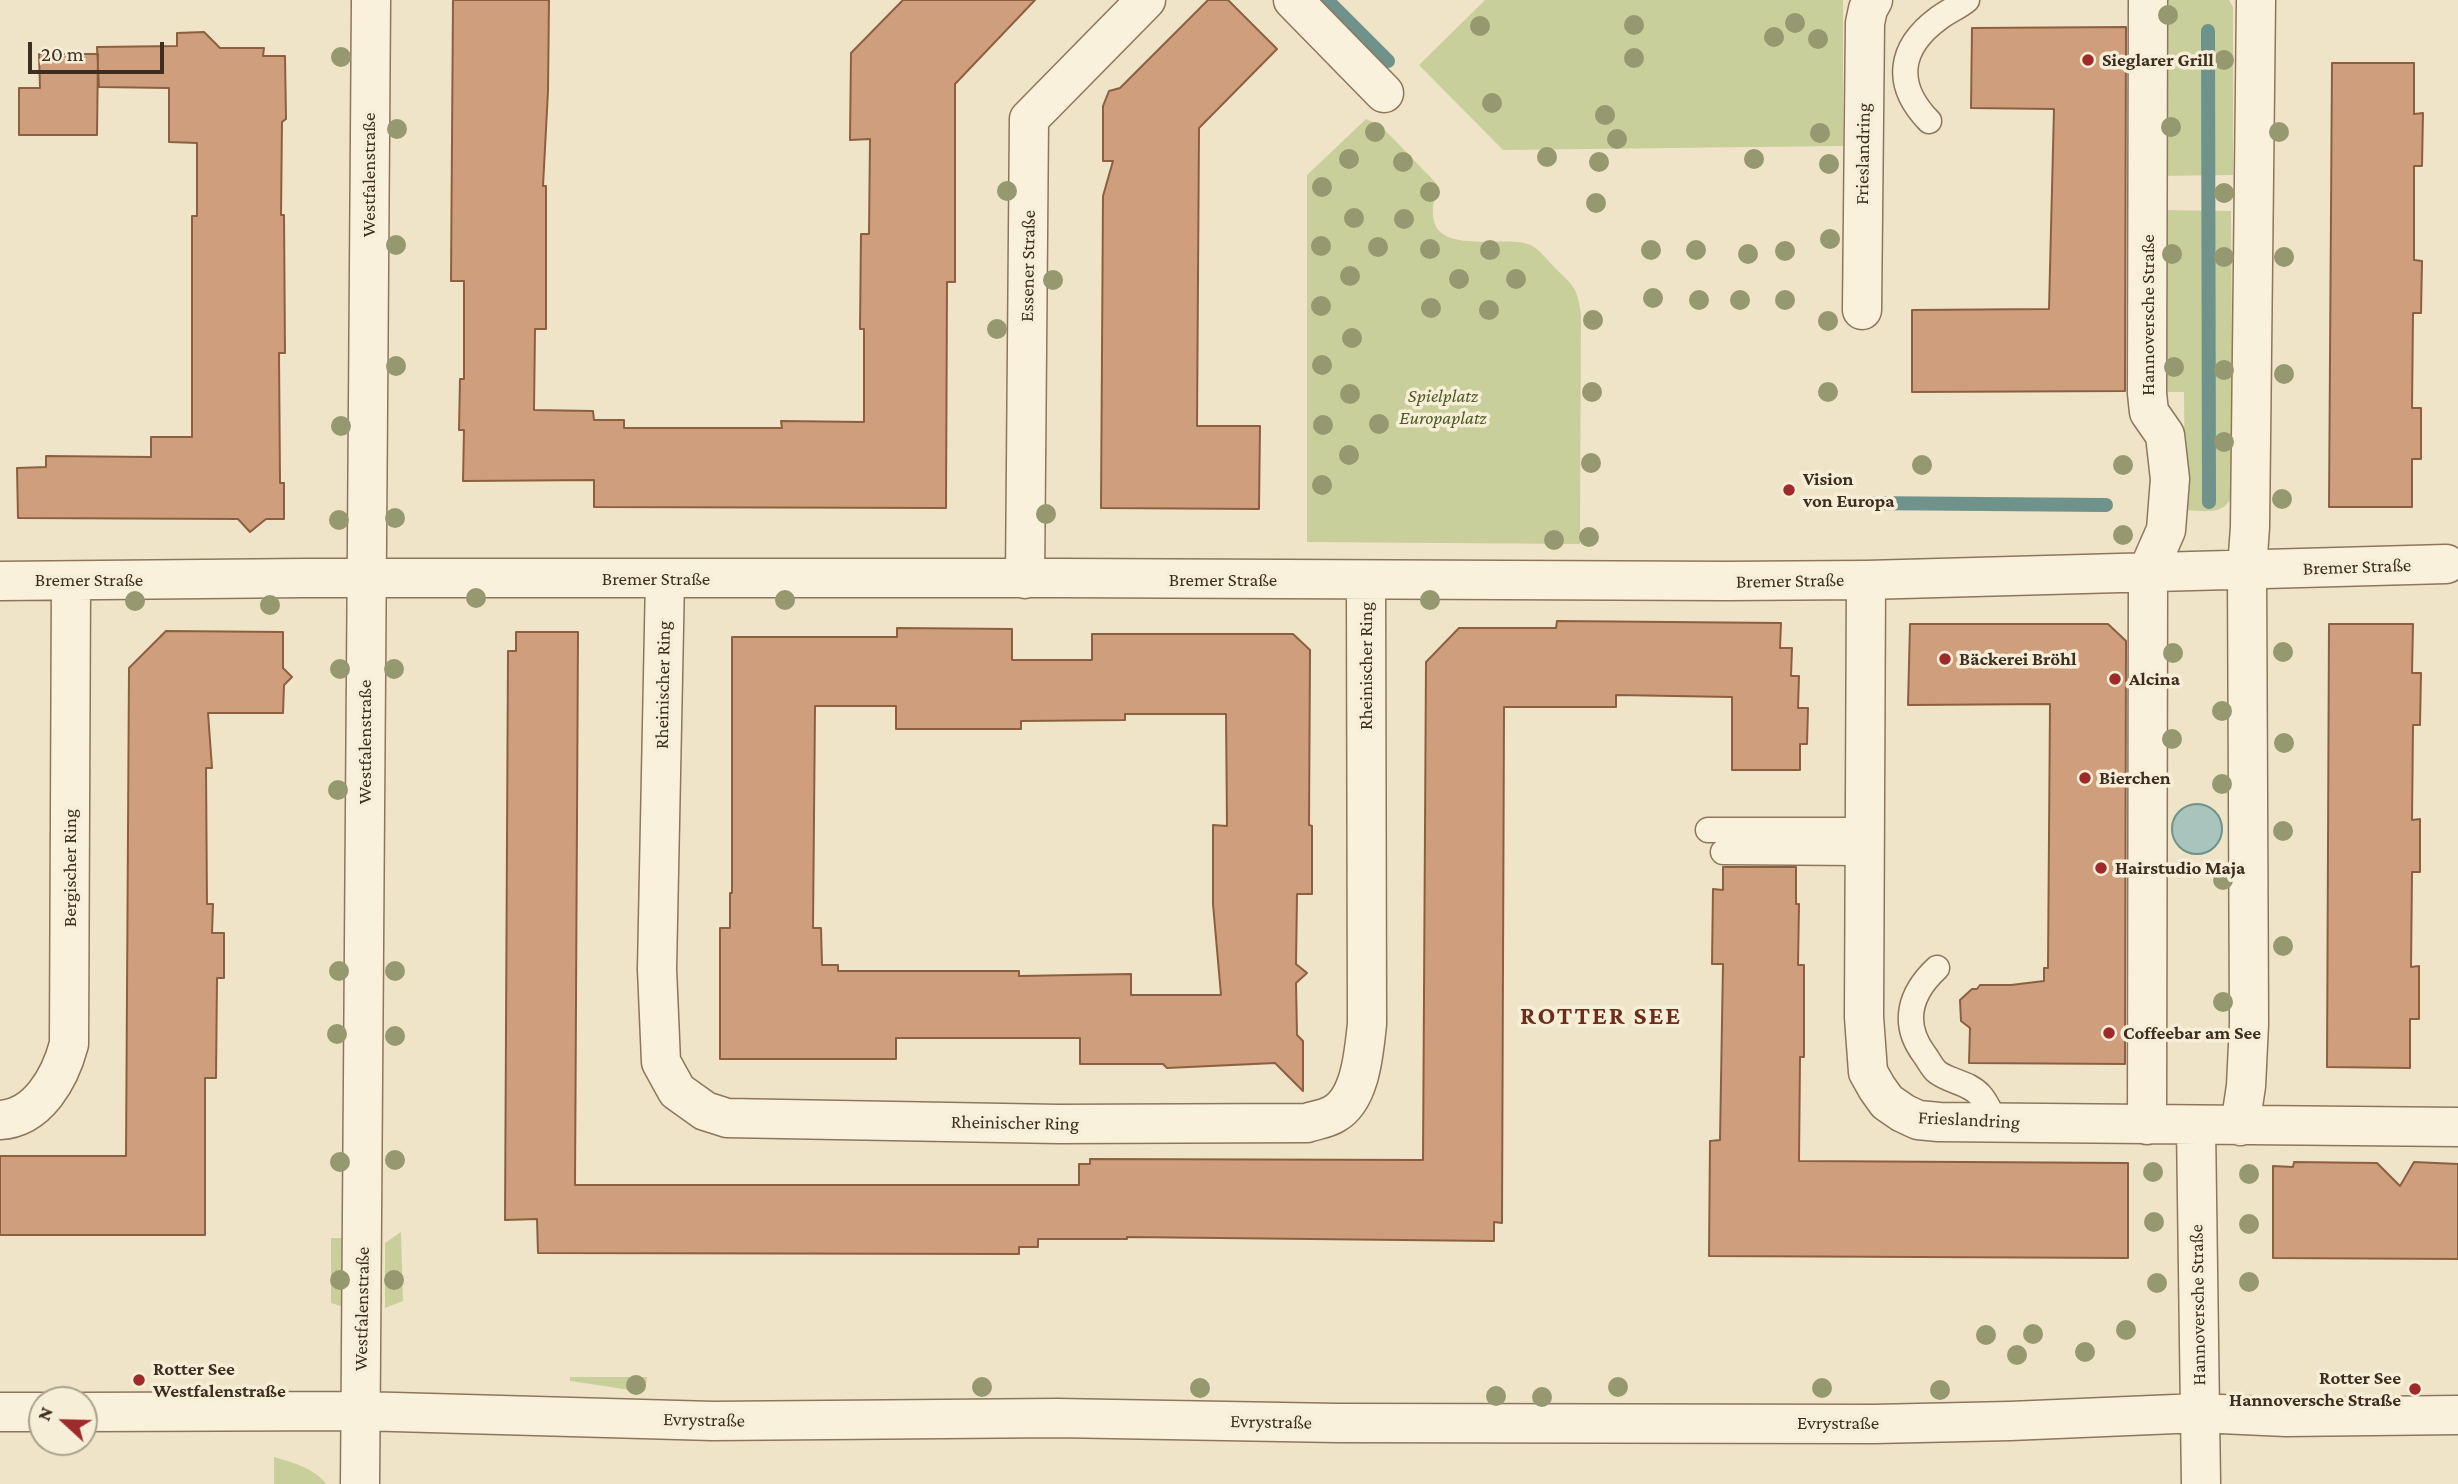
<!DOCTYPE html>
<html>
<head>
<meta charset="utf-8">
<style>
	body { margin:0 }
	#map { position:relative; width:2458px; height:1484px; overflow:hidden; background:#f0e4c8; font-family:"Crimson Pro",serif }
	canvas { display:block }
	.north { position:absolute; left:28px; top:1386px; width:70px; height:70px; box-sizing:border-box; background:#f7eed8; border:2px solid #ada18e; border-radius:50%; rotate:292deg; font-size:19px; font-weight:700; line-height:28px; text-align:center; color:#3d2e20 }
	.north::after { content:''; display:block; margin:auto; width:24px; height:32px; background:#9e2a2b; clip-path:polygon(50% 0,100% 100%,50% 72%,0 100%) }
	.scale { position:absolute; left:28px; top:42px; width:136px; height:32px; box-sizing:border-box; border:4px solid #3d2e20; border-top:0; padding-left:9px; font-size:21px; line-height:24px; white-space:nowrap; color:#3d2e20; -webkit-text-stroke:5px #f7eed8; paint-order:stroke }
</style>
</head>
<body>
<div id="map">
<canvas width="2458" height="1484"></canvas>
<div class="north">N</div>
<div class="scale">20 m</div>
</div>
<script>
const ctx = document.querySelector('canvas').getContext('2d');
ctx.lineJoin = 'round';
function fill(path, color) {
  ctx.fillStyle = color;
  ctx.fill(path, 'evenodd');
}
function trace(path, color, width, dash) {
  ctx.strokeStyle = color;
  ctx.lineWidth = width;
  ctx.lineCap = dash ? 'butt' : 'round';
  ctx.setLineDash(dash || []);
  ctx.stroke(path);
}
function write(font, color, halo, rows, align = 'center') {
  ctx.font = font + ' "Crimson Pro",serif';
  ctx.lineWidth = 7;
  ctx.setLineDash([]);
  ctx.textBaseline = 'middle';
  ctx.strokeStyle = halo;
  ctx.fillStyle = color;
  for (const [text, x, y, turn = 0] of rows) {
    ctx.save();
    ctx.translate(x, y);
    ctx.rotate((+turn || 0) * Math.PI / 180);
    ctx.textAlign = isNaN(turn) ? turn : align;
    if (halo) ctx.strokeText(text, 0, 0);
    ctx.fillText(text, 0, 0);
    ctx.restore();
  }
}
const green = new Path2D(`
	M 1485,0 L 1843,0 L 1843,146 L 1503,150 L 1419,65 Z
	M 2162,0 L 2229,0 L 2233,7 L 2233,175 L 2157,176 Z
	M 1366,119 L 1381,126 L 1437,184 C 1435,195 1431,210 1434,221 C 1441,253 1504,236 1528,244 C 1538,247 1548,261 1556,269 C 1575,287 1577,288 1581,314 L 1580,544 L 1307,542 L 1307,175 Z
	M 2157,210 L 2231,211 L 2233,493 C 2226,516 2205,511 2185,510 L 2184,392 L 2156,392 Z
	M 401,1232 L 403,1301 L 385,1308 L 385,1243 Z
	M 331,1238 L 345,1238 L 344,1307 L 331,1303 Z
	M 570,1377 L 647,1377 L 645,1391 L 637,1391 L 570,1381 Z
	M 274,1457 C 291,1462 315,1468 326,1484 L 274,1484 Z`);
const water = new Path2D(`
	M2172 829a25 25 0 1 1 50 0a25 25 0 1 1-50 0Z`);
const stream = new Path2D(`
	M 1327,0 L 1388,61
	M 2208,31 L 2209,502
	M 1862,503 L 2106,505`);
const building = new Path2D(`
	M 453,0 L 549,0 L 548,91 L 543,186 L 546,186 L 546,329 L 535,329 L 534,410 L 593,411 L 594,420 L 624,420 L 624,428 L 782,428 L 781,421 L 864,422 L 864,329 L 860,329 L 861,234 L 869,234 L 870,139 L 850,140 L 851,53 L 903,0 L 1035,0 L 955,84 L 955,282 L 947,282 L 946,508 L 594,507 L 594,480 L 463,481 L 464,430 L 459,430 L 460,379 L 464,379 L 464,281 L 451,281 Z
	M 1208,0 L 1228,0 L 1277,49 L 1199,128 L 1197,426 L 1260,426 L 1259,509 L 1101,508 L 1103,196 L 1113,161 L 1103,161 L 1103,106 L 1109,91 L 1120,88 Z
	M 2126,27 L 2125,391 L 1912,392 L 1912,310 L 2049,309 L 2054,109 L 1971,108 L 1972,28 Z
	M 204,32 L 220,48 L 264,48 L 263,56 L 285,56 L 286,119 L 282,122 L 281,215 L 284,215 L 285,353 L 279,353 L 280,483 L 284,483 L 284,519 L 266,519 L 250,532 L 238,519 L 18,518 L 17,468 L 46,467 L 46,456 L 151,457 L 151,437 L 192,437 L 192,216 L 197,216 L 197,143 L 169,142 L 169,88 L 99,87 L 97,47 L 177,46 L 177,33 Z
	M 39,54 L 98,54 L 97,135 L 19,135 L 19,88 L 40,88 Z
	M 2332,63 L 2414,63 L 2414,114 L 2423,113 L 2422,166 L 2414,166 L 2414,260 L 2422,261 L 2421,313 L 2413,313 L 2412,408 L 2421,408 L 2421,459 L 2412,459 L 2412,507 L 2329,507 Z
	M 1557,621 L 1781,623 L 1780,648 L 1792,648 L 1791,676 L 1799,676 L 1798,708 L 1808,708 L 1807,744 L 1800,744 L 1800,770 L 1732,770 L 1732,697 L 1616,695 L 1616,707 L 1504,707 L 1502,1223 L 1494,1222 L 1494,1241 L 1127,1237 L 1127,1239 L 1038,1239 L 1038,1247 L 1019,1247 L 1019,1254 L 538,1253 L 537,1219 L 505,1220 L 508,651 L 516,651 L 516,632 L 578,632 L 575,1185 L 1079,1185 L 1079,1164 L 1090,1164 L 1090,1159 L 1423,1160 L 1426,662 L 1459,628 L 1556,628 Z
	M 1910,624 L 2108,624 L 2126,641 L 2125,1064 L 1969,1063 L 1970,1028 L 1961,1021 L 1960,1000 L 1972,989 L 1977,989 L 1980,985 L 2011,985 L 2044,981 L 2044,968 L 2048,968 L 2050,704 L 1908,705 Z
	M 2329,624 L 2413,624 L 2412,673 L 2421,673 L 2420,725 L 2413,725 L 2412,820 L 2420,819 L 2420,872 L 2412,872 L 2411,967 L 2419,966 L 2419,1019 L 2410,1019 L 2410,1068 L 2327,1067 Z
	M 897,628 L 1012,629 L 1012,660 L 1092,660 L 1092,634 L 1293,634 L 1310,650 L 1309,825 L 1312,826 L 1312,894 L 1297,894 L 1296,964 L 1307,973 L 1296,983 L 1297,1035 L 1303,1041 L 1303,1091 L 1275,1063 L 1167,1068 L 1163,1064 L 1080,1064 L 1080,1038 L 896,1038 L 896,1059 L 720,1059 L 720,928 L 730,928 L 730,893 L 732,893 L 732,637 L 897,637 ZM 815,706 L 896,706 L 896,729 L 1021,729 L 1021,721 L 1125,720 L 1125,714 L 1226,714 L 1227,826 L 1213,825 L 1213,904 L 1221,995 L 1131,995 L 1131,974 L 1019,976 L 1019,971 L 838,971 L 838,965 L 822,965 L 821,928 L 813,928 Z
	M 166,631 L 283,632 L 283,668 L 292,677 L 284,685 L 283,713 L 208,713 L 212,768 L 206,768 L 207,904 L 213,904 L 212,933 L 224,933 L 224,978 L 217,978 L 216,1078 L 205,1078 L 205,1235 L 0,1235 L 0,1156 L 126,1156 L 129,668 Z
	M 1723,867 L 1796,867 L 1796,904 L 1799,904 L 1798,965 L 1804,965 L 1804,1057 L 1800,1057 L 1799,1161 L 2128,1163 L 2128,1258 L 1709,1256 L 1710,1141 L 1720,1140 L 1723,964 L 1712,964 L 1713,889 L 1723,890 Z
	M 2294,1162 L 2377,1163 L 2400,1186 L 2414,1162 L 2458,1164 L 2458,1259 L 2273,1258 L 2273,1166 L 2293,1167 Z`);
const service = new Path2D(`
	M 1929,121 C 1894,85 1898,48 1939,18 C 1948,11 1959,7 1967,0
	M 1708,830 L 1863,830
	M 1723,852 L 1863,853
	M 1937,968 C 1910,993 1901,1023 1924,1054 C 1928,1059 1932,1068 1937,1072 C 1950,1082 1968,1082 1980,1095 C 1987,1102 1991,1114 1996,1123`);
const minor = new Path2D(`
	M 1293,0 L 1384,93
	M 1862,310 L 1865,23 L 1868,9 L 1873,0
	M 665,579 L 657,969 L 661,1062 L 677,1091 L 705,1111 L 727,1118 L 1058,1124 L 1307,1123 C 1315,1120 1326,1119 1334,1114 C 1361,1099 1364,1051 1367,1024 L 1366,581
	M 1025,579 L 1029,119 L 1146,0
	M 1866,580 L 1864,1017 L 1868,1072 L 1877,1088 L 1887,1102 L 1903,1113 L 1918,1120 L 1939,1122 L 2458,1127
	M 0,581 L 305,578 L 1060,578 L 1727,581 L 1866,580 L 2446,564
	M 0,1120 C 38,1118 60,1078 69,1044 L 71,581
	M 2147,1125 L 2148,571 L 2166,530 L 2170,479 L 2165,435 L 2149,412 L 2147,393 L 2148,0
	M 2196,1126 L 2201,1484
	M 2240,1126 L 2246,1086 L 2249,1024 L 2247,569 L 2250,527 L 2256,0
	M 0,1412 L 42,1412
	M 84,1412 L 359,1411 L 713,1421 L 1057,1418 L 1337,1423 L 1874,1424 L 2010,1421 L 2199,1413 L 2286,1417 L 2458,1415
	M 360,1484 L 371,0`);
const trees = [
	[2168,15],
	[1795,23],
	[1634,25],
	[1480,26],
	[1774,37],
	[1818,39],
	[341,57],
	[1634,58],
	[2224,60],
	[1492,103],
	[1605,115],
	[2171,127],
	[397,129],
	[1375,132],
	[2279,132],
	[1820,133],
	[1617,139],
	[1547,157],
	[1349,159],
	[1754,159],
	[1403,162],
	[1599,162],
	[1829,164],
	[1322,187],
	[1007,191],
	[1430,192],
	[2224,193],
	[1596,203],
	[1354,218],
	[1404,219],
	[1830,239],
	[396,245],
	[1321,246],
	[1378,247],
	[1430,249],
	[1490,250],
	[1651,250],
	[1696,250],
	[1785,251],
	[1748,254],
	[2172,254],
	[2224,257],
	[2284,257],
	[1350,276],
	[1459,279],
	[1516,279],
	[1053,280],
	[1653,298],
	[1699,300],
	[1740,300],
	[1785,300],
	[1321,306],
	[1431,308],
	[1489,310],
	[1593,320],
	[1828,321],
	[997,329],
	[1352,338],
	[1322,365],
	[396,366],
	[2174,367],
	[2224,370],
	[2284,374],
	[1592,392],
	[1828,392],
	[1350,394],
	[1379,424],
	[1323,425],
	[341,426],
	[2224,442],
	[1349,455],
	[1591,463],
	[1922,465],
	[2123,465],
	[1322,485],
	[2282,499],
	[1046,514],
	[395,518],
	[339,520],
	[2123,535],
	[1589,537],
	[1554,540],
	[476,598],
	[785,600],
	[1430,600],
	[135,601],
	[270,605],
	[2283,652],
	[2173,653],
	[340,669],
	[394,669],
	[2222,711],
	[2172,739],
	[2284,743],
	[2222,784],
	[338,790],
	[2283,831],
	[2223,880],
	[2283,946],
	[339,971],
	[395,971],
	[2223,1002],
	[337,1034],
	[395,1036],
	[395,1160],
	[340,1162],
	[2153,1172],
	[2249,1174],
	[2154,1222],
	[2249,1224],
	[340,1280],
	[394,1280],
	[2249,1282],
	[2157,1283],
	[2126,1330],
	[2033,1334],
	[1986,1335],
	[2085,1352],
	[2017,1355],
	[636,1385],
	[982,1387],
	[1618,1387],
	[1200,1388],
	[1822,1388],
	[1940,1390],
	[1496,1396],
	[1542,1397]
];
const markers = [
	[2088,60,7,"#9e2a2b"],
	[1789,490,7,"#9e2a2b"],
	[1945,659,7,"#9e2a2b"],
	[2115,679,7,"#9e2a2b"],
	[2085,778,7,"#9e2a2b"],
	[2101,868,7,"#9e2a2b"],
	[2109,1033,7,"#9e2a2b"],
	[139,1380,7,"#9e2a2b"],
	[2415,1389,7,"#9e2a2b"]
];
const poiNames = [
	["Sieglarer Grill",2102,60],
	["Vision",1803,479],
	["von Europa",1803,501],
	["Bäckerei Bröhl",1959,659],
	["Alcina",2129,679],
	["Bierchen",2099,778],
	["Hairstudio Maja",2115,868],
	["Coffeebar am See",2123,1033],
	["Rotter See",153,1369],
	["Westfalenstraße",153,1391],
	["Rotter See",2401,1378,"right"],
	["Hannoversche Straße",2401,1400,"right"]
];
const streetNames = [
	["Frieslandring",1863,154,-89],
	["Westfalenstraße",369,175,-90],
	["Essener Straße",1028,266,-89],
	["Hannoversche Straße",2148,315,-90],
	["Bremer Straße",2357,567,-2],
	["Bremer Straße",656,579],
	["Bremer Straße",89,580],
	["Bremer Straße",1223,580],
	["Bremer Straße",1790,581,-1],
	["Rheinischer Ring",1366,666,-90],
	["Rheinischer Ring",663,685,-89],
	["Westfalenstraße",365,742,-90],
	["Bergischer Ring",70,868,-90],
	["Frieslandring",1969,1120,3],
	["Rheinischer Ring",1015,1123,1],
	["Hannoversche Straße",2198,1305,-91],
	["Westfalenstraße",362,1309,-89],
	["Evrystraße",704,1420,1],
	["Evrystraße",1271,1422,1],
	["Evrystraße",1838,1423]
];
const parkNames = [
	["Spielplatz",1443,396],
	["Europaplatz",1443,418]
];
const districtNames = [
	["ROTTER SEE",1601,1016]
];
fill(green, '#c9cf9b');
fill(water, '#a9c4bc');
trace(water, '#6f938a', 2);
trace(stream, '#6f938a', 14);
fill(building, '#cf9f7d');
trace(building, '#8d5f41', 2);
trace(service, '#8d765c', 27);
trace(minor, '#8d765c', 41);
trace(service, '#faf1dc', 24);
trace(minor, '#faf1dc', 38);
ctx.fillStyle = '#96986f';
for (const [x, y] of trees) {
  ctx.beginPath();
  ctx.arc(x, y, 10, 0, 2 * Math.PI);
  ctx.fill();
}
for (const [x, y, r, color] of markers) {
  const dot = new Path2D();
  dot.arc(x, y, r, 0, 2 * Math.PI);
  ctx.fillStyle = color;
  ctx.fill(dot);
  trace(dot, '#f7eed8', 2.5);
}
write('bold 19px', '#3d2e20', '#f7eed8', poiNames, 'left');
write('19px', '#3d2e20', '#f7eed8', streetNames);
write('italic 19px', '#4d5a26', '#f7eed8', parkNames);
ctx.letterSpacing = '2px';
write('bold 26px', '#6b2e1e', '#f7eed8', districtNames);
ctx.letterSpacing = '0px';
</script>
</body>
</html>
